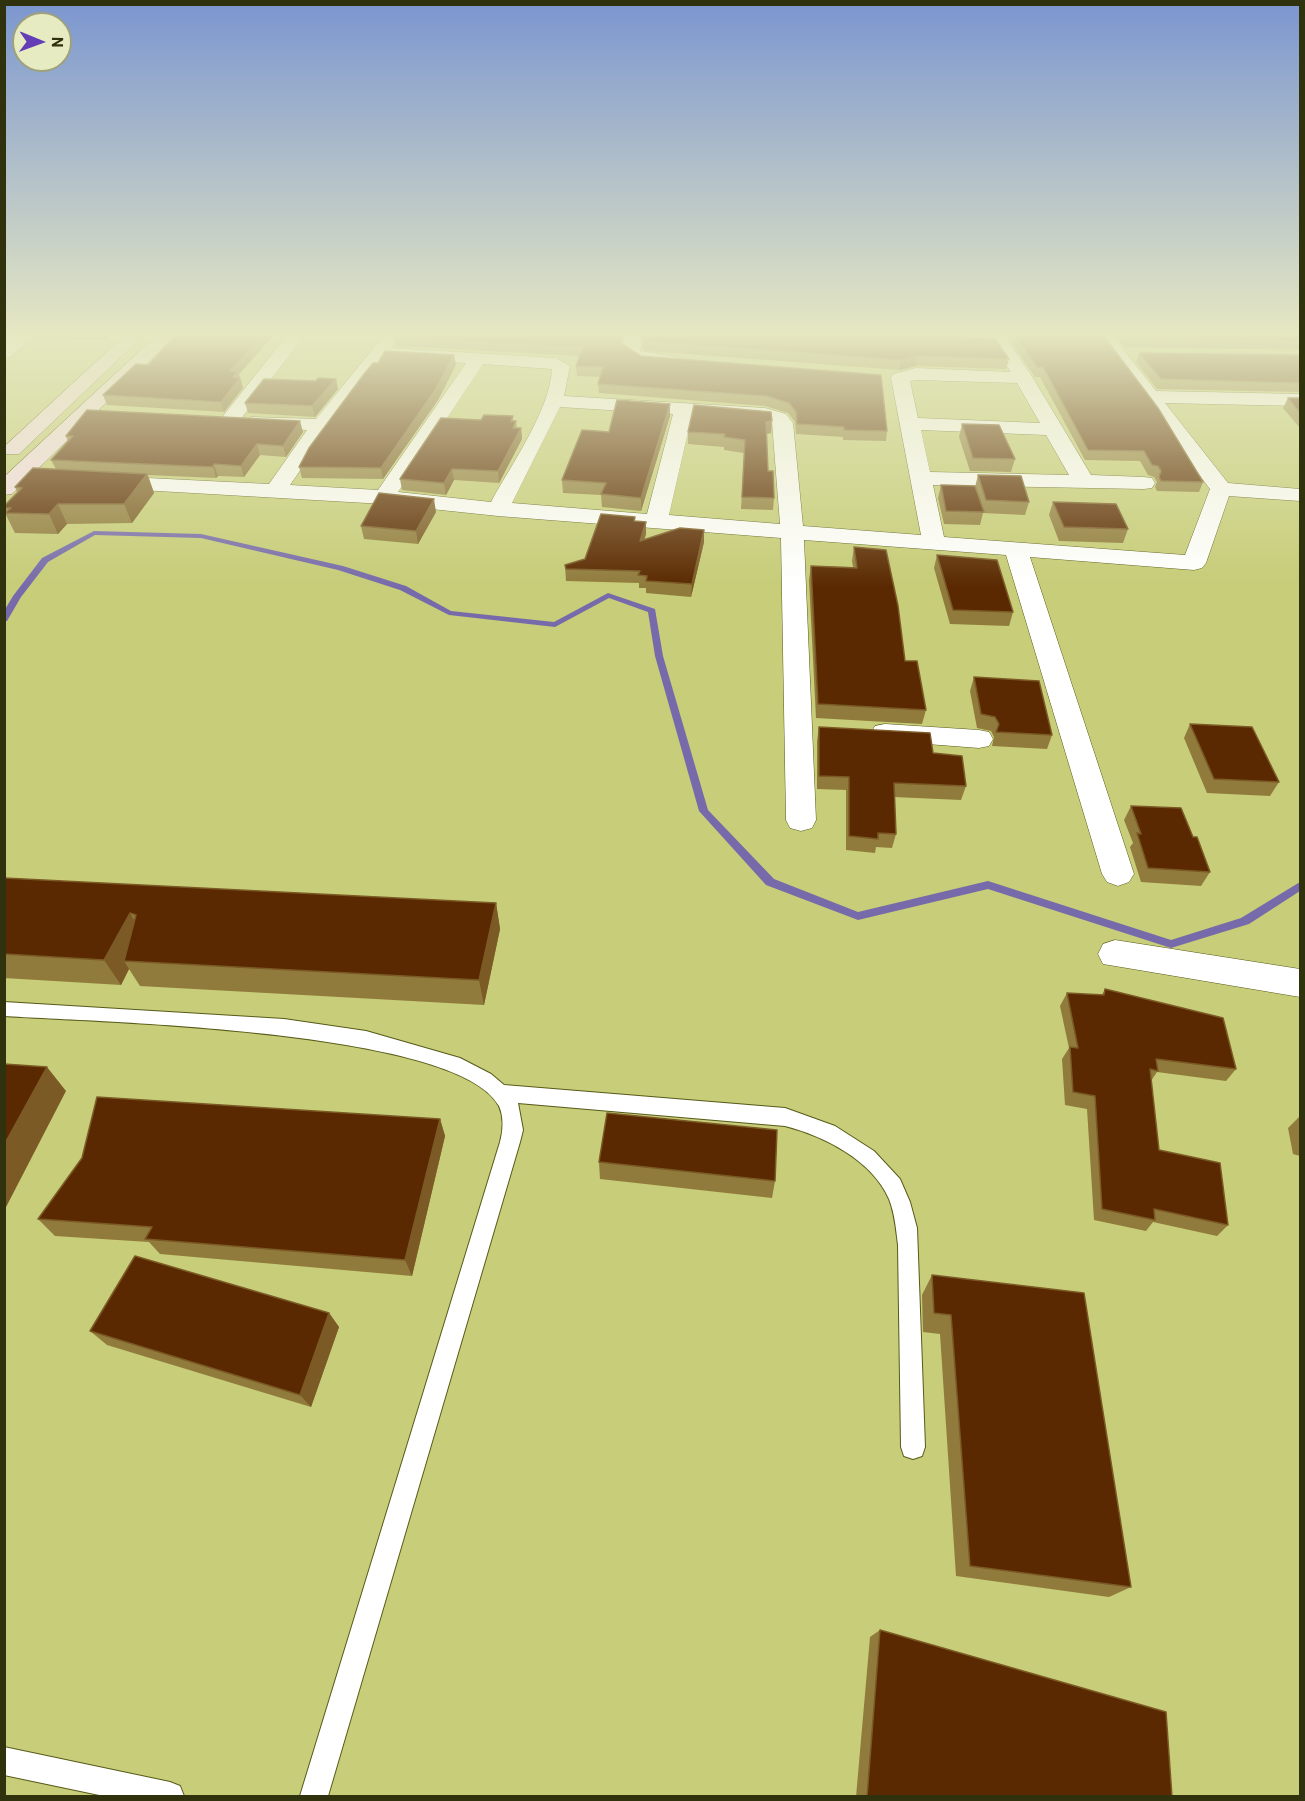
<!DOCTYPE html>
<html>
<head>
<meta charset="utf-8">
<style>
	body { margin:0 }
	#map { position:relative; width:1305px; height:1801px; overflow:hidden; background:#c7cd78; font-family:Barlow,sans-serif }
	canvas { display:block }
	.frame { position:absolute; inset:0; border:6px solid #30320e; pointer-events:none }
	.north { position:absolute; left:12px; top:12px; width:60px; height:60px; box-sizing:border-box; background:#e7ebc2; border:2px solid #9ea17a; border-radius:50%; rotate:91deg; font-size:16px; font-weight:700; line-height:24px; text-align:center; color:#30320e }
	.north::after { content:''; display:block; margin:auto; width:21px; height:27px; background:#633eb7; clip-path:polygon(50% 0,100% 100%,50% 72%,0 100%) }
</style>
</head>
<body>
<div id="map">
<canvas width="1305" height="1801"></canvas>
<div class="frame"></div>
<div class="north">N</div>
</div>
<script>
const ctx = document.querySelector('canvas').getContext('2d');
ctx.lineJoin = 'round';
function fill(path, color) {
  ctx.fillStyle = color;
  ctx.fill(path, 'evenodd');
}
function trace(path, color, width, dash) {
  ctx.strokeStyle = color;
  ctx.lineWidth = width;
  ctx.lineCap = dash ? 'butt' : 'round';
  ctx.setLineDash(dash || []);
  ctx.stroke(path);
}
const stream = new Path2D(`
	M 94,531 L 201,534 L 343,566 L 406,586 L 451,611 L 554,622 L 608,593 L 655,609 L 663,656 L 708,810 L 774,879 L 858,912 L 988,881 L 1171,940 L 1241,918 L 1300,882 L 1300,891 L 1249,924 L 1171,948 L 988,889 L 858,920 L 766,885 L 699,811 L 655,656 L 648,612 L 609,598 L 555,627 L 449,615 L 400,590 L 338,570 L 201,538 L 95,535 L 48,562 L 21,597 L 7,621 L 4,621 L 4,611 L 13,596 L 42,558 Z`);
const service = new Path2D(`
	M 4,1002 L 284,1019 L 366,1031 L 460,1058 L 491,1074 L 504,1085 L 785,1108 L 835,1126 L 874,1151 L 900,1179 L 910,1202 L 917,1228 L 925,1447 L 922,1456 L 913,1459 L 904,1456 L 901,1447 L 898,1245 C 896,1230 895,1214 889,1199 C 872,1160 824,1136 785,1126 L 518,1103 L 523,1130 L 520,1142 L 328,1796 L 300,1796 L 500,1142 C 503,1131 504,1117 499,1106 C 458,1029 93,1022 4,1016 Z
	M 4,1747 L 170,1782 L 180,1786 L 184,1796 L 104,1796 L 4,1775 Z`);
const minor = new Path2D(`
	M 15,335 L 35,335 L 10,357 L 4,358 L 4,344 Z
	M 287,335 L 305,335 L 237,424 L 223,424 L 220,420 L 223,416 Z
	M 384,335 L 401,336 L 391,348 L 556,358 L 570,366 L 564,396 L 765,408 L 786,414 L 793,423 L 803,526 L 921,535 L 891,378 L 893,374 L 916,368 L 1011,372 L 986,335 L 1004,335 L 1033,378 L 1091,475 L 1144,477 L 1152,478 L 1155,483 L 1152,488 L 1144,489 L 933,485 L 944,537 L 1185,555 L 1210,489 L 1094,335 L 1112,335 L 1156,391 L 1300,394 L 1300,406 L 1165,403 L 1228,483 L 1300,489 L 1300,501 L 1229,496 L 1206,563 L 1202,568 L 1194,570 L 1030,557 L 1134,874 L 1129,882 L 1118,886 L 1107,882 L 1102,874 L 1006,555 L 804,540 L 816,820 L 812,828 L 801,831 L 790,828 L 786,820 L 781,538 L 498,516 L 384,504 L 106,488 L 98,487 L 95,482 L 98,477 L 106,476 L 269,484 L 307,430 L 258,427 L 251,425 L 248,421 L 251,417 L 316,419 ZM 383,359 L 466,363 L 378,490 L 290,485 L 329,429 ZM 483,364 L 552,369 C 550,410 511,465 491,502 L 398,492 ZM 916,380 L 1017,383 L 1040,423 L 918,418 L 910,381 ZM 560,407 L 673,414 L 647,514 L 512,503 ZM 692,415 L 772,422 L 780,524 L 669,515 ZM 921,430 L 1046,435 L 1069,475 L 930,472 Z
	M 626,335 L 644,335 L 640,351 L 677,357 L 680,361 L 671,366 L 626,359 L 621,348 Z
	M 885,724 L 979,730 L 989,732 L 993,739 L 989,746 L 979,748 L 875,740 L 871,733 L 875,726 Z
	M 1115,940 L 1300,969 L 1300,997 L 1103,964 L 1098,954 L 1103,944 Z`);
const secondary = new Path2D(`
	M 125,335 L 143,336 L 19,454 L 5,454 L 5,446 Z
	M 157,335 L 176,335 L 12,494 L 4,495 L 4,477 Z`);
const wall = new Path2D(`
	M 33,335 L 109,335 L 104,340 L 34,339 Z
	M 176,335 L 274,335 L 239,374 L 243,388 L 224,412 L 107,405 L 103,395 L 148,365 Z
	M 396,335 L 624,335 L 621,344 L 641,356 L 887,431 L 886,441 L 843,440 L 843,437 L 796,434 L 795,422 L 788,413 L 765,406 L 599,393 L 598,384 L 600,377 L 577,376 L 576,366 L 579,356 L 396,346 L 395,337 Z
	M 1006,335 L 1103,335 L 1203,482 L 1199,492 L 1157,491 L 1155,487 L 1157,482 L 1154,477 L 1148,475 L 1140,461 L 1085,460 L 1040,377 L 1035,377 Z
	M 1114,335 L 1300,335 L 1300,350 L 1124,347 Z
	M 642,339 L 1009,359 L 1006,369 L 916,366 L 900,370 L 646,351 L 642,348 Z
	M 1139,353 L 1300,355 L 1300,392 L 1157,389 L 1136,362 Z
	M 378,363 L 456,365 L 438,400 L 383,479 L 302,478 L 299,467 Z
	M 316,381 L 338,389 L 315,417 L 248,413 L 245,403 Z
	M 1288,398 L 1300,398 L 1300,428 L 1283,408 Z
	M 670,404 L 670,416 L 641,511 L 602,507 L 601,495 L 563,493 L 562,480 L 609,432 Z
	M 513,416 L 513,421 L 516,421 L 517,428 L 521,428 L 522,439 L 499,483 L 454,480 L 446,495 L 402,490 L 400,479 Z
	M 772,421 L 771,433 L 766,434 L 768,471 L 774,498 L 773,510 L 741,509 L 744,453 L 724,450 L 724,447 L 688,444 L 688,432 Z
	M 962,424 L 1015,459 L 1011,472 L 970,471 L 959,437 Z
	M 303,432 L 286,457 L 260,455 L 244,477 L 218,476 L 216,478 L 148,475 L 154,493 L 132,523 L 67,524 L 58,534 L 15,533 L 5,513 L 4,506 L 17,492 L 15,487 L 56,469 L 51,460 L 68,442 L 66,436 Z
	M 978,475 L 1029,502 L 1025,515 L 983,513 L 980,525 L 944,524 L 938,498 L 941,485 L 975,487 Z
	M 1053,502 L 1128,529 L 1123,543 L 1059,541 L 1049,515 Z
	M 436,512 L 418,544 L 364,539 L 361,526 Z
	M 635,517 L 635,521 L 646,522 L 646,534 L 644,540 L 704,530 L 704,542 L 691,597 L 646,593 L 646,588 L 639,588 L 639,583 L 566,581 L 565,565 L 585,559 Z
	M 854,547 L 905,661 L 926,710 L 922,724 L 816,718 L 809,580 L 811,566 L 853,567 L 852,561 Z
	M 937,555 L 1013,612 L 1009,626 L 950,624 L 934,568 Z
	M 974,677 L 1052,735 L 1047,749 L 992,746 L 994,737 L 991,731 L 977,728 L 970,691 Z
	M 1190,724 L 1279,782 L 1270,796 L 1207,793 L 1184,738 Z
	M 819,727 L 933,753 L 966,786 L 961,800 L 894,797 L 896,834 L 892,848 L 876,847 L 875,853 L 846,850 L 846,790 L 817,789 L 817,741 Z
	M 1131,806 L 1210,872 L 1201,886 L 1141,882 L 1130,847 L 1133,843 L 1124,820 Z
	M 4,878 L 496,903 L 500,929 L 484,1005 L 140,986 L 129,969 L 121,985 L 4,978 Z
	M 1105,989 L 1236,1069 L 1226,1081 L 1157,1072 L 1151,1081 L 1159,1150 L 1228,1225 L 1217,1236 L 1153,1222 L 1146,1231 L 1094,1220 L 1087,1109 L 1065,1105 L 1062,1059 L 1069,1048 L 1060,1006 L 1067,993 L 1102,995 Z
	M 1300,1116 L 1300,1156 L 1293,1154 L 1288,1128 Z
	M 440,1119 L 445,1136 L 412,1276 L 160,1254 L 149,1242 L 55,1236 L 38,1219 Z
	M 599,1162 L 775,1181 L 772,1198 L 600,1179 Z
	M 932,1275 L 1131,1587 L 1109,1597 L 956,1576 L 940,1334 L 923,1332 L 922,1295 Z
	M 329,1313 L 339,1327 L 311,1407 L 107,1345 L 90,1331 Z
	M 880,1630 L 1172,1797 L 856,1797 L 870,1637 Z`);
const shadedWall = new Path2D(`
	M 102,335 L 109,335 L 104,340 Z
	M 263,335 L 274,335 L 239,374 L 243,388 L 224,412 L 221,402 L 230,371 Z
	M 621,335 L 624,335 L 619,352 L 619,342 Z
	M 454,355 L 456,365 L 438,400 L 383,479 L 381,468 Z
	M 918,356 L 916,366 L 900,370 L 901,360 Z
	M 336,379 L 338,389 L 315,417 L 312,406 Z
	M 670,404 L 670,416 L 641,511 L 641,498 Z
	M 300,421 L 303,432 L 286,457 L 283,446 Z
	M 772,421 L 771,433 L 765,434 L 766,422 Z
	M 521,428 L 522,439 L 499,483 L 498,471 Z
	M 257,444 L 260,455 L 244,477 L 241,466 Z
	M 214,464 L 218,476 L 216,478 L 213,467 Z
	M 452,469 L 454,480 L 446,495 L 444,483 Z
	M 147,474 L 154,493 L 132,523 L 124,504 Z
	M 434,499 L 436,512 L 418,544 L 416,531 Z
	M 58,504 L 67,524 L 58,534 L 49,514 Z
	M 646,522 L 646,534 L 640,553 L 640,541 Z
	M 704,530 L 704,542 L 691,597 L 692,584 Z
	M 496,903 L 500,929 L 484,1005 L 479,980 Z
	M 130,913 L 145,939 L 124,961 L 129,969 L 121,985 L 104,960 Z
	M 47,1067 L 66,1091 L 4,1211 L 4,1145 Z
	M 440,1119 L 445,1136 L 412,1276 L 405,1260 Z
	M 329,1313 L 339,1327 L 311,1407 L 300,1395 Z`);
const building = new Path2D(`
	M 176,335 L 263,335 L 230,371 L 238,371 L 233,377 L 240,378 L 221,402 L 103,395 L 136,364 L 148,365 Z
	M 396,335 L 621,335 L 619,342 L 641,356 L 881,375 L 887,431 L 844,430 L 844,427 L 797,424 L 796,412 L 789,403 L 766,396 L 598,384 L 603,367 L 576,366 L 583,347 L 395,337 Z
	M 643,335 L 934,335 L 995,339 L 1009,359 L 918,356 L 901,360 L 646,341 L 642,339 Z
	M 1014,335 L 1103,335 L 1158,408 L 1203,482 L 1161,481 L 1159,477 L 1161,471 L 1158,466 L 1152,465 L 1144,451 L 1088,450 L 1043,367 L 1037,367 Z
	M 1125,335 L 1300,335 L 1300,341 L 1127,337 Z
	M 385,351 L 454,355 L 436,389 L 381,468 L 299,467 L 309,448 L 364,374 L 373,363 L 378,363 Z
	M 1139,353 L 1300,355 L 1300,383 L 1161,379 Z
	M 318,378 L 336,379 L 312,406 L 245,403 L 264,379 L 316,381 Z
	M 1288,398 L 1300,398 L 1300,413 Z
	M 617,400 L 670,404 L 641,498 L 601,494 L 606,483 L 562,480 L 582,430 L 609,432 Z
	M 694,405 L 771,412 L 772,421 L 766,422 L 768,471 L 773,471 L 774,498 L 742,497 L 745,440 L 724,437 L 725,434 L 688,432 Z
	M 87,410 L 300,421 L 283,446 L 257,444 L 241,466 L 214,464 L 213,467 L 51,460 L 73,436 L 66,436 Z
	M 484,415 L 513,416 L 511,421 L 516,421 L 513,428 L 521,428 L 498,471 L 452,469 L 444,483 L 400,479 L 441,418 L 481,420 Z
	M 962,424 L 999,425 L 1015,459 L 973,458 Z
	M 33,468 L 147,474 L 124,504 L 58,504 L 49,514 L 5,513 L 11,508 L 4,508 L 4,506 L 22,488 L 15,487 Z
	M 978,475 L 1021,476 L 1029,502 L 986,500 Z
	M 941,485 L 975,486 L 984,512 L 946,511 Z
	M 379,493 L 434,499 L 416,531 L 361,526 Z
	M 1053,502 L 1116,504 L 1128,529 L 1064,527 Z
	M 601,514 L 635,517 L 634,521 L 646,522 L 640,541 L 680,528 L 704,530 L 692,584 L 646,581 L 647,576 L 638,575 L 640,571 L 566,569 L 565,565 L 585,559 Z
	M 854,547 L 886,550 L 898,606 L 905,661 L 917,661 L 926,710 L 818,704 L 811,566 L 857,568 Z
	M 937,555 L 997,560 L 1013,612 L 953,610 Z
	M 974,677 L 1039,681 L 1052,735 L 996,732 L 999,724 L 995,717 L 981,714 Z
	M 1190,724 L 1252,727 L 1279,782 L 1214,779 Z
	M 819,727 L 930,733 L 933,753 L 962,756 L 966,786 L 894,783 L 896,834 L 878,833 L 878,839 L 849,836 L 849,777 L 819,776 Z
	M 1131,806 L 1181,808 L 1193,837 L 1197,837 L 1210,872 L 1148,868 L 1137,833 L 1141,834 Z
	M 4,878 L 496,903 L 479,980 L 124,961 L 136,915 L 130,913 L 104,960 L 4,954 Z
	M 1105,989 L 1223,1018 L 1236,1069 L 1156,1059 L 1158,1071 L 1150,1069 L 1159,1150 L 1220,1163 L 1228,1225 L 1154,1209 L 1155,1220 L 1102,1209 L 1095,1096 L 1073,1092 L 1070,1047 L 1078,1048 L 1067,993 L 1104,995 Z
	M 4,1064 L 47,1067 L 4,1145 Z
	M 97,1097 L 440,1119 L 405,1260 L 145,1239 L 152,1227 L 38,1219 L 82,1158 Z
	M 607,1113 L 777,1130 L 775,1181 L 599,1162 Z
	M 135,1256 L 329,1313 L 300,1395 L 90,1331 Z
	M 932,1275 L 1084,1293 L 1131,1587 L 970,1566 L 951,1315 L 934,1313 Z
	M 880,1630 L 1166,1712 L 1172,1797 L 867,1797 Z`);
fill(stream, '#776aab');
trace(service, '#575a18', 2);
trace(minor, '#575a18', 1);
trace(secondary, '#575a18', 1);
fill(service, '#fff');
fill(minor, '#fff');
fill(secondary, '#f6dee8');
fill(wall, '#907b3c');
fill(shadedWall, '#7b5a25');
fill(building, '#5a2901');
trace(building, '#7b5a25', 1.5);
const sky = ctx.createLinearGradient(0, 0, 0, 587);
sky.addColorStop(0, '#7b96d0');
sky.addColorStop(0.57, '#e6e8c2');
sky.addColorStop(1, '#e6e8c200');
ctx.fillStyle = sky;
ctx.fillRect(0, 0, 1305, 587);
</script>
</body>
</html>
